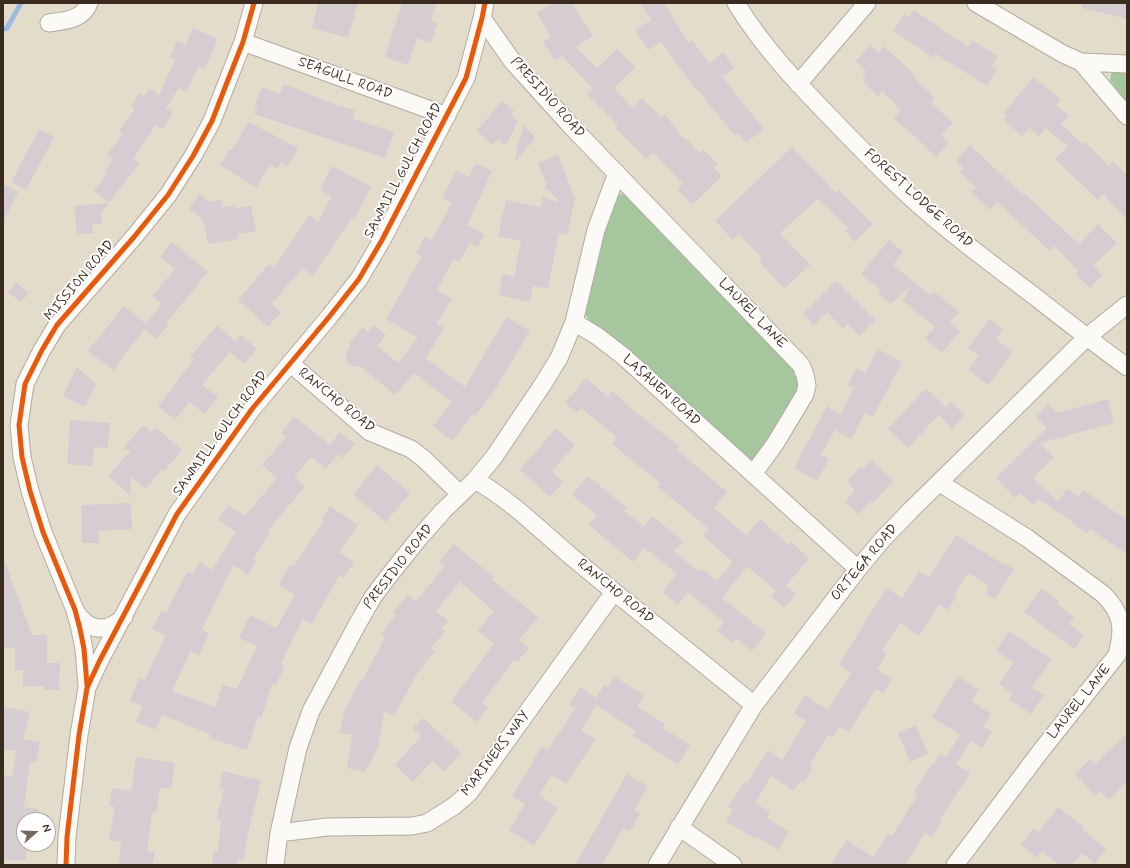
<!DOCTYPE html>
<html>
<head>
<meta charset="utf-8">
<style>
	body { margin:0 }
	#map { position:relative; width:1130px; height:868px; overflow:hidden; background:#e3dccb; font-family:Mynerve,sans-serif }
	canvas { display:block }
	.frame { position:absolute; inset:0; border:4px solid #3b2a1e; pointer-events:none }
	.north { position:absolute; left:16px; top:812px; width:40px; height:40px; box-sizing:border-box; background:#fff; border:1px solid #b1aaa5; border-radius:50%; rotate:70deg; font-size:11px; font-weight:700; line-height:16px; text-align:center; color:#3b2a1e }
	.north::after { content:''; display:block; margin:auto; width:14px; height:18px; background:#76685b; clip-path:polygon(50% 0,100% 100%,50% 72%,0 100%) }
</style>
</head>
<body>
<div id="map">
<canvas width="1130" height="868"></canvas>
<div class="frame"></div>
<div class="north">N</div>
</div>
<script>
const ctx = document.querySelector('canvas').getContext('2d');
ctx.lineJoin = 'round';
function fill(path, color) {
  ctx.fillStyle = color;
  ctx.fill(path, 'evenodd');
}
function trace(path, color, width, dash) {
  ctx.strokeStyle = color;
  ctx.lineWidth = width;
  ctx.lineCap = dash ? 'butt' : 'round';
  ctx.setLineDash(dash || []);
  ctx.stroke(path);
}
function write(font, color, halo, rows, align = 'center') {
  ctx.font = font + ' Mynerve,sans-serif';
  ctx.lineWidth = 4;
  ctx.setLineDash([]);
  ctx.textBaseline = 'middle';
  ctx.strokeStyle = halo;
  ctx.fillStyle = color;
  for (const [text, x, y, turn = 0] of rows) {
    ctx.save();
    ctx.translate(x, y);
    ctx.rotate((+turn || 0) * Math.PI / 180);
    ctx.textAlign = isNaN(turn) ? turn : align;
    if (halo) ctx.strokeText(text, 0, 0);
    ctx.fillText(text, 0, 0);
    ctx.restore();
  }
}
const forest = new Path2D(`
	M 1115,71 L 1127,71 L 1127,104 L 1110,80 L 1111,74 Z
	M 623,194 L 626,195 L 796,372 L 800,387 L 762,454 L 752,461 L 747,458 L 600,333 L 589,320 L 583,312 L 604,220 L 618,195 Z`);
const stream = new Path2D(`
	M 3,29 L 7,28 L 21,3`);
const building = new Path2D(`
	M 318,3 L 358,3 L 348,38 L 312,28 Z
	M 402,3 L 436,3 L 431,21 L 437,24 L 431,43 L 417,38 L 408,65 L 385,57 Z
	M 553,3 L 572,3 L 593,36 L 576,47 L 597,68 L 617,49 L 635,67 L 614,88 L 633,108 L 642,98 L 661,117 L 665,114 L 684,139 L 685,138 L 700,153 L 704,150 L 718,165 L 714,168 L 722,176 L 692,205 L 677,189 L 683,184 L 653,152 L 646,159 L 615,128 L 618,125 L 587,94 L 593,89 L 562,56 L 555,61 L 543,42 L 551,37 L 537,13 Z
	M 640,3 L 664,3 L 688,42 L 692,40 L 709,63 L 723,52 L 734,68 L 722,77 L 764,129 L 746,143 L 738,133 L 735,136 L 697,89 L 696,90 L 661,42 L 648,50 L 635,30 L 651,20 Z
	M 1082,3 L 1127,3 L 1127,19 L 1082,8 Z
	M 914,10 L 968,47 L 972,40 L 998,56 L 992,66 L 997,69 L 987,86 L 936,54 L 934,58 L 893,31 L 904,14 L 909,18 Z
	M 193,28 L 218,39 L 205,69 L 198,66 L 187,92 L 179,88 L 166,108 L 173,113 L 162,129 L 156,125 L 133,159 L 139,164 L 101,213 L 102,224 L 92,224 L 93,233 L 77,234 L 74,206 L 109,203 L 94,191 L 108,172 L 105,170 L 113,159 L 107,154 L 123,134 L 119,131 L 135,109 L 131,106 L 140,93 L 144,96 L 150,88 L 159,95 L 175,60 L 170,57 L 177,41 L 185,45 Z
	M 871,45 L 879,53 L 884,46 L 916,76 L 914,78 L 935,98 L 931,102 L 953,123 L 941,135 L 949,143 L 936,157 L 906,128 L 905,129 L 894,118 L 901,110 L 882,91 L 878,96 L 863,82 L 866,78 L 862,75 L 866,71 L 855,61 Z
	M 1033,77 L 1061,99 L 1056,105 L 1069,115 L 1061,124 L 1082,144 L 1085,142 L 1109,166 L 1113,161 L 1127,175 L 1127,220 L 1103,194 L 1098,200 L 1055,159 L 1068,146 L 1045,128 L 1039,136 L 1029,128 L 1022,136 L 1004,120 L 1007,116 L 1004,113 Z
	M 284,84 L 336,105 L 355,110 L 353,119 L 394,132 L 385,158 L 254,114 L 258,107 L 254,106 L 262,87 L 280,94 Z
	M 502,100 L 514,111 L 510,115 L 518,121 L 506,146 L 498,139 L 493,145 L 477,131 Z
	M 249,122 L 298,148 L 287,167 L 281,163 L 277,169 L 270,165 L 256,188 L 220,165 L 229,150 L 231,151 Z
	M 523,125 L 534,135 L 534,140 L 514,163 Z
	M 39,129 L 54,137 L 26,190 L 11,182 Z
	M 970,145 L 1022,194 L 1024,193 L 1079,244 L 1098,224 L 1117,243 L 1093,266 L 1102,275 L 1090,288 L 1075,274 L 1078,271 L 1055,246 L 1050,251 L 997,202 L 990,210 L 971,192 L 976,187 L 960,173 L 964,169 L 956,161 Z
	M 792,147 L 836,193 L 839,190 L 873,224 L 855,242 L 845,231 L 848,228 L 818,199 L 780,233 L 810,265 L 784,289 L 759,261 L 762,258 L 739,234 L 733,240 L 715,221 Z
	M 558,155 L 575,199 L 567,235 L 559,233 L 548,289 L 533,286 L 530,302 L 499,295 L 503,274 L 514,277 L 521,241 L 498,236 L 506,200 L 540,207 L 543,196 L 556,202 L 558,199 L 545,188 L 546,184 L 538,163 Z
	M 475,165 L 480,165 L 492,171 L 467,225 L 485,234 L 478,247 L 470,242 L 459,262 L 453,259 L 437,290 L 452,299 L 437,324 L 444,328 L 426,358 L 465,387 L 506,317 L 530,331 L 493,393 L 475,416 L 473,414 L 452,441 L 433,426 L 452,402 L 414,373 L 395,395 L 360,366 L 353,367 L 347,362 L 346,352 L 351,346 L 349,344 L 363,327 L 368,332 L 373,325 L 386,335 L 377,346 L 398,363 L 418,338 L 386,319 L 422,256 L 416,253 L 425,236 L 432,240 L 452,203 L 442,198 L 456,171 L 469,177 Z
	M 332,166 L 371,187 L 354,220 L 351,219 L 313,276 L 302,268 L 272,304 L 281,312 L 268,327 L 238,300 L 269,264 L 274,268 L 309,215 L 318,222 L 331,196 L 320,190 Z
	M 3,184 L 18,192 L 3,222 Z
	M 199,194 L 210,202 L 222,199 L 223,207 L 235,205 L 235,209 L 251,206 L 256,231 L 238,234 L 239,239 L 208,244 L 203,219 L 189,209 Z
	M 889,240 L 903,252 L 893,265 L 930,295 L 933,291 L 959,312 L 950,322 L 960,331 L 942,353 L 925,339 L 935,327 L 903,301 L 911,285 L 891,304 L 878,293 L 880,289 L 861,274 Z
	M 172,242 L 208,272 L 167,322 L 169,324 L 156,339 L 144,329 L 119,362 L 114,371 L 88,351 L 124,306 L 146,324 L 162,304 L 152,296 L 175,269 L 160,257 Z
	M 836,281 L 875,320 L 859,336 L 848,324 L 843,329 L 827,312 L 814,325 L 803,314 Z
	M 16,282 L 29,293 L 21,302 L 8,292 Z
	M 989,319 L 1003,329 L 996,339 L 1013,352 L 988,385 L 968,370 L 979,356 L 968,348 Z
	M 217,325 L 235,341 L 241,335 L 257,349 L 244,364 L 230,352 L 202,385 L 218,397 L 205,414 L 189,402 L 175,420 L 158,406 L 194,360 L 190,357 Z
	M 878,349 L 902,362 L 873,417 L 865,413 L 851,439 L 835,430 L 821,455 L 829,459 L 817,481 L 794,468 L 827,406 L 840,414 L 854,388 L 848,385 L 857,368 L 865,373 Z
	M 77,367 L 96,384 L 85,407 L 63,396 Z
	M 586,378 L 608,397 L 612,391 L 624,401 L 623,402 L 679,446 L 676,449 L 727,492 L 714,508 L 746,535 L 760,519 L 788,544 L 791,542 L 809,558 L 786,586 L 796,594 L 784,608 L 771,597 L 776,591 L 747,566 L 722,598 L 766,633 L 752,651 L 737,639 L 733,643 L 717,631 L 724,622 L 688,592 L 678,605 L 662,592 L 677,574 L 644,547 L 633,562 L 589,525 L 597,515 L 572,495 L 588,476 L 627,508 L 624,511 L 644,527 L 652,516 L 683,541 L 674,551 L 699,572 L 702,569 L 717,581 L 733,562 L 703,536 L 709,529 L 658,487 L 661,484 L 612,444 L 617,437 L 581,408 L 577,413 L 565,403 Z
	M 926,388 L 946,407 L 908,448 L 888,429 Z
	M 1108,399 L 1114,423 L 1040,443 L 1054,457 L 1033,478 L 1058,502 L 1067,489 L 1079,497 L 1083,490 L 1127,520 L 1127,554 L 1090,529 L 1087,533 L 1072,523 L 1073,522 L 1038,499 L 1032,505 L 1021,493 L 1015,498 L 996,478 L 1047,428 L 1036,417 L 1048,404 L 1057,413 Z
	M 951,402 L 965,415 L 952,429 L 939,415 Z
	M 294,416 L 330,445 L 340,432 L 355,444 L 343,458 L 338,454 L 326,469 L 311,457 L 294,477 L 305,486 L 268,531 L 270,532 L 253,559 L 257,561 L 248,575 L 233,565 L 202,630 L 209,633 L 199,655 L 191,651 L 172,691 L 215,707 L 223,685 L 237,689 L 257,646 L 239,638 L 250,615 L 276,628 L 295,595 L 278,585 L 290,565 L 293,567 L 323,522 L 321,520 L 330,506 L 358,525 L 339,552 L 354,562 L 343,578 L 339,576 L 312,624 L 303,619 L 281,664 L 285,666 L 275,686 L 272,684 L 261,718 L 258,717 L 247,750 L 209,738 L 210,734 L 162,715 L 156,730 L 136,722 L 143,706 L 130,701 L 139,678 L 145,680 L 166,635 L 152,629 L 161,611 L 166,613 L 187,572 L 193,574 L 200,562 L 212,570 L 236,532 L 218,520 L 228,505 L 245,516 L 277,478 L 262,465 L 286,437 L 281,433 Z
	M 70,420 L 110,423 L 108,448 L 94,447 L 92,466 L 67,464 Z
	M 143,425 L 151,432 L 155,427 L 182,450 L 164,471 L 162,469 L 145,489 L 130,476 L 131,496 L 108,476 L 131,450 L 123,449 Z
	M 556,428 L 575,445 L 552,471 L 563,482 L 550,497 L 520,470 Z
	M 871,460 L 893,481 L 873,503 L 871,501 L 858,514 L 845,502 L 855,490 L 849,484 L 849,479 L 860,467 L 863,469 Z
	M 377,465 L 410,493 L 386,522 L 353,495 Z
	M 131,503 L 132,529 L 99,531 L 99,543 L 82,543 L 81,505 Z
	M 956,535 L 1003,564 L 1004,563 L 1014,569 L 995,599 L 985,593 L 989,586 L 968,573 L 955,594 L 957,595 L 948,610 L 939,604 L 919,636 L 900,623 L 882,651 L 887,654 L 877,669 L 892,679 L 883,693 L 876,689 L 849,732 L 840,726 L 833,737 L 828,735 L 809,766 L 813,768 L 804,783 L 800,781 L 794,791 L 771,776 L 755,803 L 770,812 L 767,818 L 789,832 L 778,850 L 755,836 L 754,838 L 726,821 L 733,810 L 728,807 L 744,782 L 747,784 L 768,750 L 782,760 L 806,721 L 794,713 L 805,695 L 828,710 L 851,673 L 839,665 L 886,588 L 902,598 L 919,571 L 929,577 Z
	M 454,544 L 494,577 L 492,580 L 538,617 L 519,640 L 529,648 L 517,662 L 514,660 L 482,703 L 488,708 L 477,722 L 451,702 L 494,644 L 478,631 L 494,611 L 460,582 L 436,611 L 448,621 L 442,628 L 445,631 L 431,648 L 435,651 L 418,672 L 394,716 L 384,711 L 378,747 L 365,772 L 347,768 L 352,735 L 340,733 L 344,712 L 360,680 L 362,681 L 385,637 L 381,633 L 396,616 L 393,613 L 408,595 L 416,601 L 445,566 L 440,561 Z
	M 4,560 L 32,635 L 47,635 L 47,663 L 60,663 L 59,690 L 44,690 L 44,686 L 23,686 L 23,670 L 15,670 L 15,648 L 4,647 L 3,561 Z
	M 1041,588 L 1059,601 L 1057,604 L 1074,617 L 1069,624 L 1084,635 L 1074,649 L 1024,612 Z
	M 1009,631 L 1051,659 L 1032,688 L 1044,695 L 1031,714 L 1009,699 L 1013,694 L 999,684 L 1014,663 L 996,651 Z
	M 958,676 L 979,690 L 971,701 L 991,714 L 983,726 L 992,732 L 982,748 L 971,741 L 956,764 L 970,773 L 939,821 L 941,822 L 932,837 L 925,833 L 905,865 L 830,865 L 847,840 L 873,857 L 888,833 L 892,836 L 918,794 L 914,792 L 932,764 L 933,765 L 940,754 L 946,757 L 960,735 L 932,717 Z
	M 615,677 L 644,695 L 637,707 L 665,724 L 663,728 L 690,745 L 678,765 L 633,736 L 636,731 L 596,705 L 581,730 L 595,740 L 566,784 L 552,775 L 539,795 L 558,808 L 534,846 L 509,830 L 525,804 L 512,796 L 533,763 L 532,762 L 542,746 L 548,750 L 575,709 L 569,705 L 580,687 L 596,698 L 604,685 L 608,687 Z
	M 5,707 L 30,712 L 23,739 L 40,742 L 36,763 L 30,762 L 24,807 L 39,809 L 38,820 L 24,820 L 24,844 L 27,844 L 26,860 L 3,860 L 3,775 L 12,776 L 16,751 L 3,749 L 3,715 Z
	M 423,718 L 461,753 L 444,772 L 432,761 L 413,782 L 395,765 L 421,736 L 413,728 Z
	M 916,725 L 928,754 L 910,762 L 898,733 Z
	M 1127,733 L 1127,782 L 1109,800 L 1100,791 L 1095,795 L 1075,774 L 1090,759 L 1095,764 Z
	M 136,757 L 175,763 L 171,789 L 160,788 L 156,813 L 152,813 L 147,851 L 155,852 L 152,865 L 119,865 L 121,842 L 109,840 L 115,807 L 109,806 L 112,788 L 131,791 Z
	M 223,771 L 261,781 L 247,837 L 244,860 L 237,859 L 237,865 L 212,865 L 213,851 L 218,851 L 221,821 L 216,820 L 224,789 L 219,788 Z
	M 627,774 L 648,786 L 634,810 L 640,813 L 630,832 L 623,828 L 602,865 L 575,865 Z
	M 1058,807 L 1084,827 L 1082,829 L 1106,849 L 1095,864 L 1082,853 L 1072,865 L 1060,865 L 1042,851 L 1037,858 L 1021,845 L 1033,828 L 1039,832 Z`);
const minor = new Path2D(`
	M 736,3 C 762,46 797,83 832,119 C 857,145 882,171 909,196 C 946,230 988,261 1029,292 C 1061,317 1094,343 1127,367
	M 976,3 L 1063,54 L 1081,62 L 1127,64
	M 482,18 L 513,62 L 571,126 L 801,365 L 805,375 L 807,385 L 805,394 L 775,444 L 753,474
	M 49,23 C 64,21 83,20 89,3
	M 243,42 L 447,116
	M 1081,62 L 1127,116
	M 798,84 L 867,3
	M 617,173 L 596,230 L 574,322 L 597,336 L 623,356 L 858,569
	M 290,363 L 370,432 L 411,449 L 424,459 L 460,494
	M 475,480 C 514,502 545,535 579,563 C 637,611 696,657 754,705
	M 940,483 L 1027,538 L 1103,594 C 1123,614 1124,628 1117,655 L 1040,752 L 955,865
	M 76,612 C 89,632 106,633 124,617
	M 87,685 L 84,649 L 80,629 L 75,610 L 43,532 L 30,491 L 22,457 L 19,425 L 25,384 L 42,350 L 57,325 L 134,237 L 168,195 L 193,156 L 212,121 L 226,85 L 243,42 L 254,3
	M 679,827 L 733,865
	M 279,833 L 327,827 L 412,826 L 427,823 L 454,806 L 469,793 L 614,592
	M 66,865 L 67,837 L 79,735 L 87,688 L 99,662 L 177,514 L 252,409 L 329,317 L 359,279 L 382,240 L 466,78 L 482,18 L 485,3
	M 275,865 L 279,833 L 298,748 L 311,711 L 358,623 L 373,597 L 388,577 L 420,537 L 443,511 L 475,480 L 494,457 L 543,384 L 559,358 L 574,322
	M 657,865 L 754,705 L 858,569 L 882,540 L 911,510 L 1087,337 L 1127,305`);
const cycleway = new Path2D(`
	M 87,685 L 84,649 L 80,629 L 75,610 L 43,532 L 30,491 L 22,457 L 19,425 L 25,384 L 42,350 L 57,325 L 134,237 L 168,195 L 193,156 L 212,121 L 226,85 L 243,42 L 254,3
	M 66,865 L 67,837 L 79,735 L 87,688 L 99,662 L 177,514 L 252,409 L 329,317 L 359,279 L 382,240 L 466,78 L 482,18 L 485,3`);
const streetNames = [
	["SEAGULL ROAD",345,79,20],
	["PRESIDIO ROAD",547,98,48],
	["SAWMILL GULCH ROAD",404,171,-62],
	["FOREST LODGE ROAD",918,199,42],
	["MISSION ROAD",80,281,-50],
	["LAUREL LANE",752,314,46],
	["LASAUEN ROAD",661,391,42],
	["RANCHO ROAD",336,401,39],
	["SAWMILL GULCH ROAD",221,434,-54],
	["ORTEGA ROAD",865,563,-50],
	["PRESIDIO ROAD",399,567,-52],
	["RANCHO ROAD",615,592,39],
	["LAUREL LANE",1080,702,-51],
	["MARINERS WAY",496,754,-53]
];
fill(forest, '#a6c79d');
trace(stream, '#9cbadf', 5);
fill(building, '#d6cdd2');
trace(minor, '#b1aba0', 19);
trace(minor, '#fbfaf7', 17);
trace(cycleway, '#e8590c', 5);
write('14px', '#3b2a1e', '#fff', streetNames);
</script>
</body>
</html>
